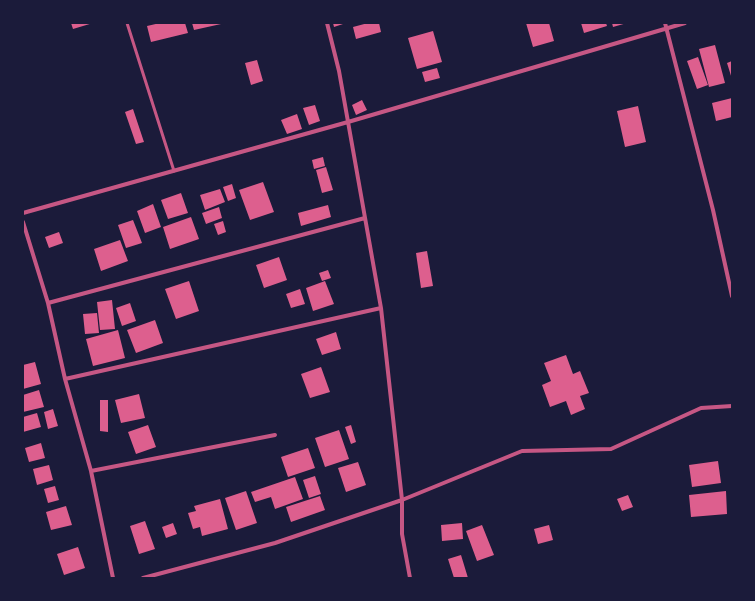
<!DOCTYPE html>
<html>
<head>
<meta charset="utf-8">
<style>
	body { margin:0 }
	#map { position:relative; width:755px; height:601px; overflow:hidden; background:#1b1b3a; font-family:"PT Sans Narrow",sans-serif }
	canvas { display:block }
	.frame { position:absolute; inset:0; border:24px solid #1b1b3a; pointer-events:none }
</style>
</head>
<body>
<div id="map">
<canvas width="755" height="601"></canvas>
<div class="frame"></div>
</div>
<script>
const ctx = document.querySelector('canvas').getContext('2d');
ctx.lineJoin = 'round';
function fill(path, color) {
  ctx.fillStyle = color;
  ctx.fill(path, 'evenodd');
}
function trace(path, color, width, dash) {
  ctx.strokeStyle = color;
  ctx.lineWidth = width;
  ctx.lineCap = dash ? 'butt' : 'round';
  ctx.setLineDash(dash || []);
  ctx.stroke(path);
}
const building = new Path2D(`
	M 71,23 L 93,23 L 73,29 Z
	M 160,23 L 185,23 L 188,33 L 151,42 L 147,26 Z
	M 192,23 L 221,23 L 221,24 L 194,30 Z
	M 333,23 L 346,23 L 334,27 Z
	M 368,23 L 379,23 L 381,32 L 356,39 L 353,27 Z
	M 526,23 L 549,23 L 554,41 L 533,47 Z
	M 581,23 L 606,23 L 607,26 L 584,33 Z
	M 612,23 L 627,23 L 613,27 Z
	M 433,31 L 442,62 L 417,69 L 408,38 Z
	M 715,45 L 725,83 L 709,87 L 699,49 Z
	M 698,57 L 708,85 L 697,89 L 687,61 Z
	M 257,60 L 263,81 L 251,85 L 245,63 Z
	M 732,61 L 732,79 L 727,63 Z
	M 437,68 L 440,78 L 425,82 L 422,72 Z
	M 732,98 L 732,117 L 716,121 L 712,103 Z
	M 362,100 L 367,110 L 356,115 L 352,105 Z
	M 315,105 L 320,121 L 309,125 L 303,108 Z
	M 638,106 L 646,142 L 625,147 L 617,111 Z
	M 133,109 L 144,142 L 136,144 L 125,112 Z
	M 297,114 L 302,129 L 287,134 L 281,120 Z
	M 323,157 L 325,166 L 314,169 L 312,160 Z
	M 326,167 L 333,190 L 322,193 L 316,170 Z
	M 263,182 L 274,212 L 250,220 L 239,190 Z
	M 232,184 L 236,198 L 228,201 L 223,187 Z
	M 220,189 L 225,202 L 205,210 L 200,195 Z
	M 181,193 L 188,213 L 168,219 L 161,200 Z
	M 153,204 L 161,227 L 145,233 L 137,211 Z
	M 328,205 L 331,217 L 301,226 L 298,213 Z
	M 219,207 L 222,218 L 206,224 L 202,213 Z
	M 191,217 L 199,239 L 170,249 L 163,227 Z
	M 133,220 L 142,243 L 126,248 L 118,225 Z
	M 223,221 L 226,232 L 218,235 L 214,224 Z
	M 59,232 L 63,243 L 49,248 L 45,237 Z
	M 120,240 L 128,261 L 101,271 L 94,249 Z
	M 427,251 L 433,286 L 421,288 L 416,253 Z
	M 279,257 L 287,280 L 264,288 L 256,265 Z
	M 328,270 L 331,278 L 322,281 L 319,273 Z
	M 189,281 L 199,311 L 176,319 L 165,289 Z
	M 325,281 L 334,304 L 313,311 L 306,288 Z
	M 300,289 L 305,304 L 291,308 L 286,294 Z
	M 112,300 L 115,329 L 100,330 L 97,302 Z
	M 130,303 L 136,321 L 122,326 L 116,308 Z
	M 97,313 L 99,333 L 85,334 L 83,314 Z
	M 155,320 L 163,343 L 136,353 L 127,330 Z
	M 118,330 L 125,358 L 93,366 L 86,339 Z
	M 336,332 L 341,349 L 322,355 L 316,339 Z
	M 566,355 L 573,374 L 580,371 L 589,393 L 580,396 L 585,409 L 571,415 L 566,401 L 550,407 L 542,385 L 551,381 L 544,363 Z
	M 35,362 L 41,384 L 23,389 L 23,365 Z
	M 321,367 L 330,392 L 310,398 L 301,374 Z
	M 39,390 L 44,407 L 23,412 L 23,395 Z
	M 139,394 L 145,418 L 121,423 L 115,400 Z
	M 100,400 L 108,400 L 108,432 L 100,431 Z
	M 53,409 L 58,426 L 48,429 L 44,412 Z
	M 37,413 L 41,427 L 23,432 L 23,417 Z
	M 148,425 L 156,447 L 136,454 L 128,432 Z
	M 351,425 L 356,442 L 351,444 L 345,427 Z
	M 339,430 L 349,459 L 325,467 L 315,438 Z
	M 41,443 L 45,458 L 29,462 L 25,448 Z
	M 308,448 L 315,468 L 288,477 L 281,457 Z
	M 718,461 L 721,483 L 692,487 L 689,465 Z
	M 358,462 L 366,485 L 346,492 L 338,468 Z
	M 49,465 L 53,480 L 37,485 L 33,469 Z
	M 315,476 L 321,494 L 309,498 L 303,480 Z
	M 295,477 L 303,499 L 275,509 L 271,497 L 255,502 L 251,492 Z
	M 55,486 L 59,500 L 48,503 L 44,489 Z
	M 246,491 L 257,523 L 236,530 L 225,498 Z
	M 726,491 L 727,514 L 691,517 L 689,495 Z
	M 628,495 L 633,507 L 622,511 L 617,499 Z
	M 320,496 L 325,510 L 291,522 L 286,507 Z
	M 220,499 L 228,529 L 202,536 L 200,527 L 193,529 L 188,513 L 196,511 L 194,506 Z
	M 66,506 L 72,525 L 51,530 L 46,512 Z
	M 145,521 L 155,549 L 139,554 L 130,526 Z
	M 173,523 L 177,534 L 166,538 L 162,527 Z
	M 462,523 L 463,539 L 442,541 L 441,525 Z
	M 482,525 L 494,555 L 477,561 L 466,531 Z
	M 549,525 L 553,540 L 538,544 L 534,529 Z
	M 78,547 L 85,568 L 64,575 L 57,554 Z
	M 461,555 L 468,578 L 454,578 L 448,559 Z`);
const service = new Path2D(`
	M 127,23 L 174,171`);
const minor = new Path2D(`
	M 327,23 L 339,71 L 381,308 L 402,500 L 402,534 L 410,578
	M 665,23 L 713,210 L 732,296
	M 23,213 L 348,122 L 685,23
	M 23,222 L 48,303 L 65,379 L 91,471 L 113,578
	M 48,303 L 365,218
	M 65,379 L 381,308
	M 91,471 L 275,435
	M 143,578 L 275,543 L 402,500 L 522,451 L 611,449 L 701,408 L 732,406`);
fill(building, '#dd5f8e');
trace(service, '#c65784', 3);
trace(minor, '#c65784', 4);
</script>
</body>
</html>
